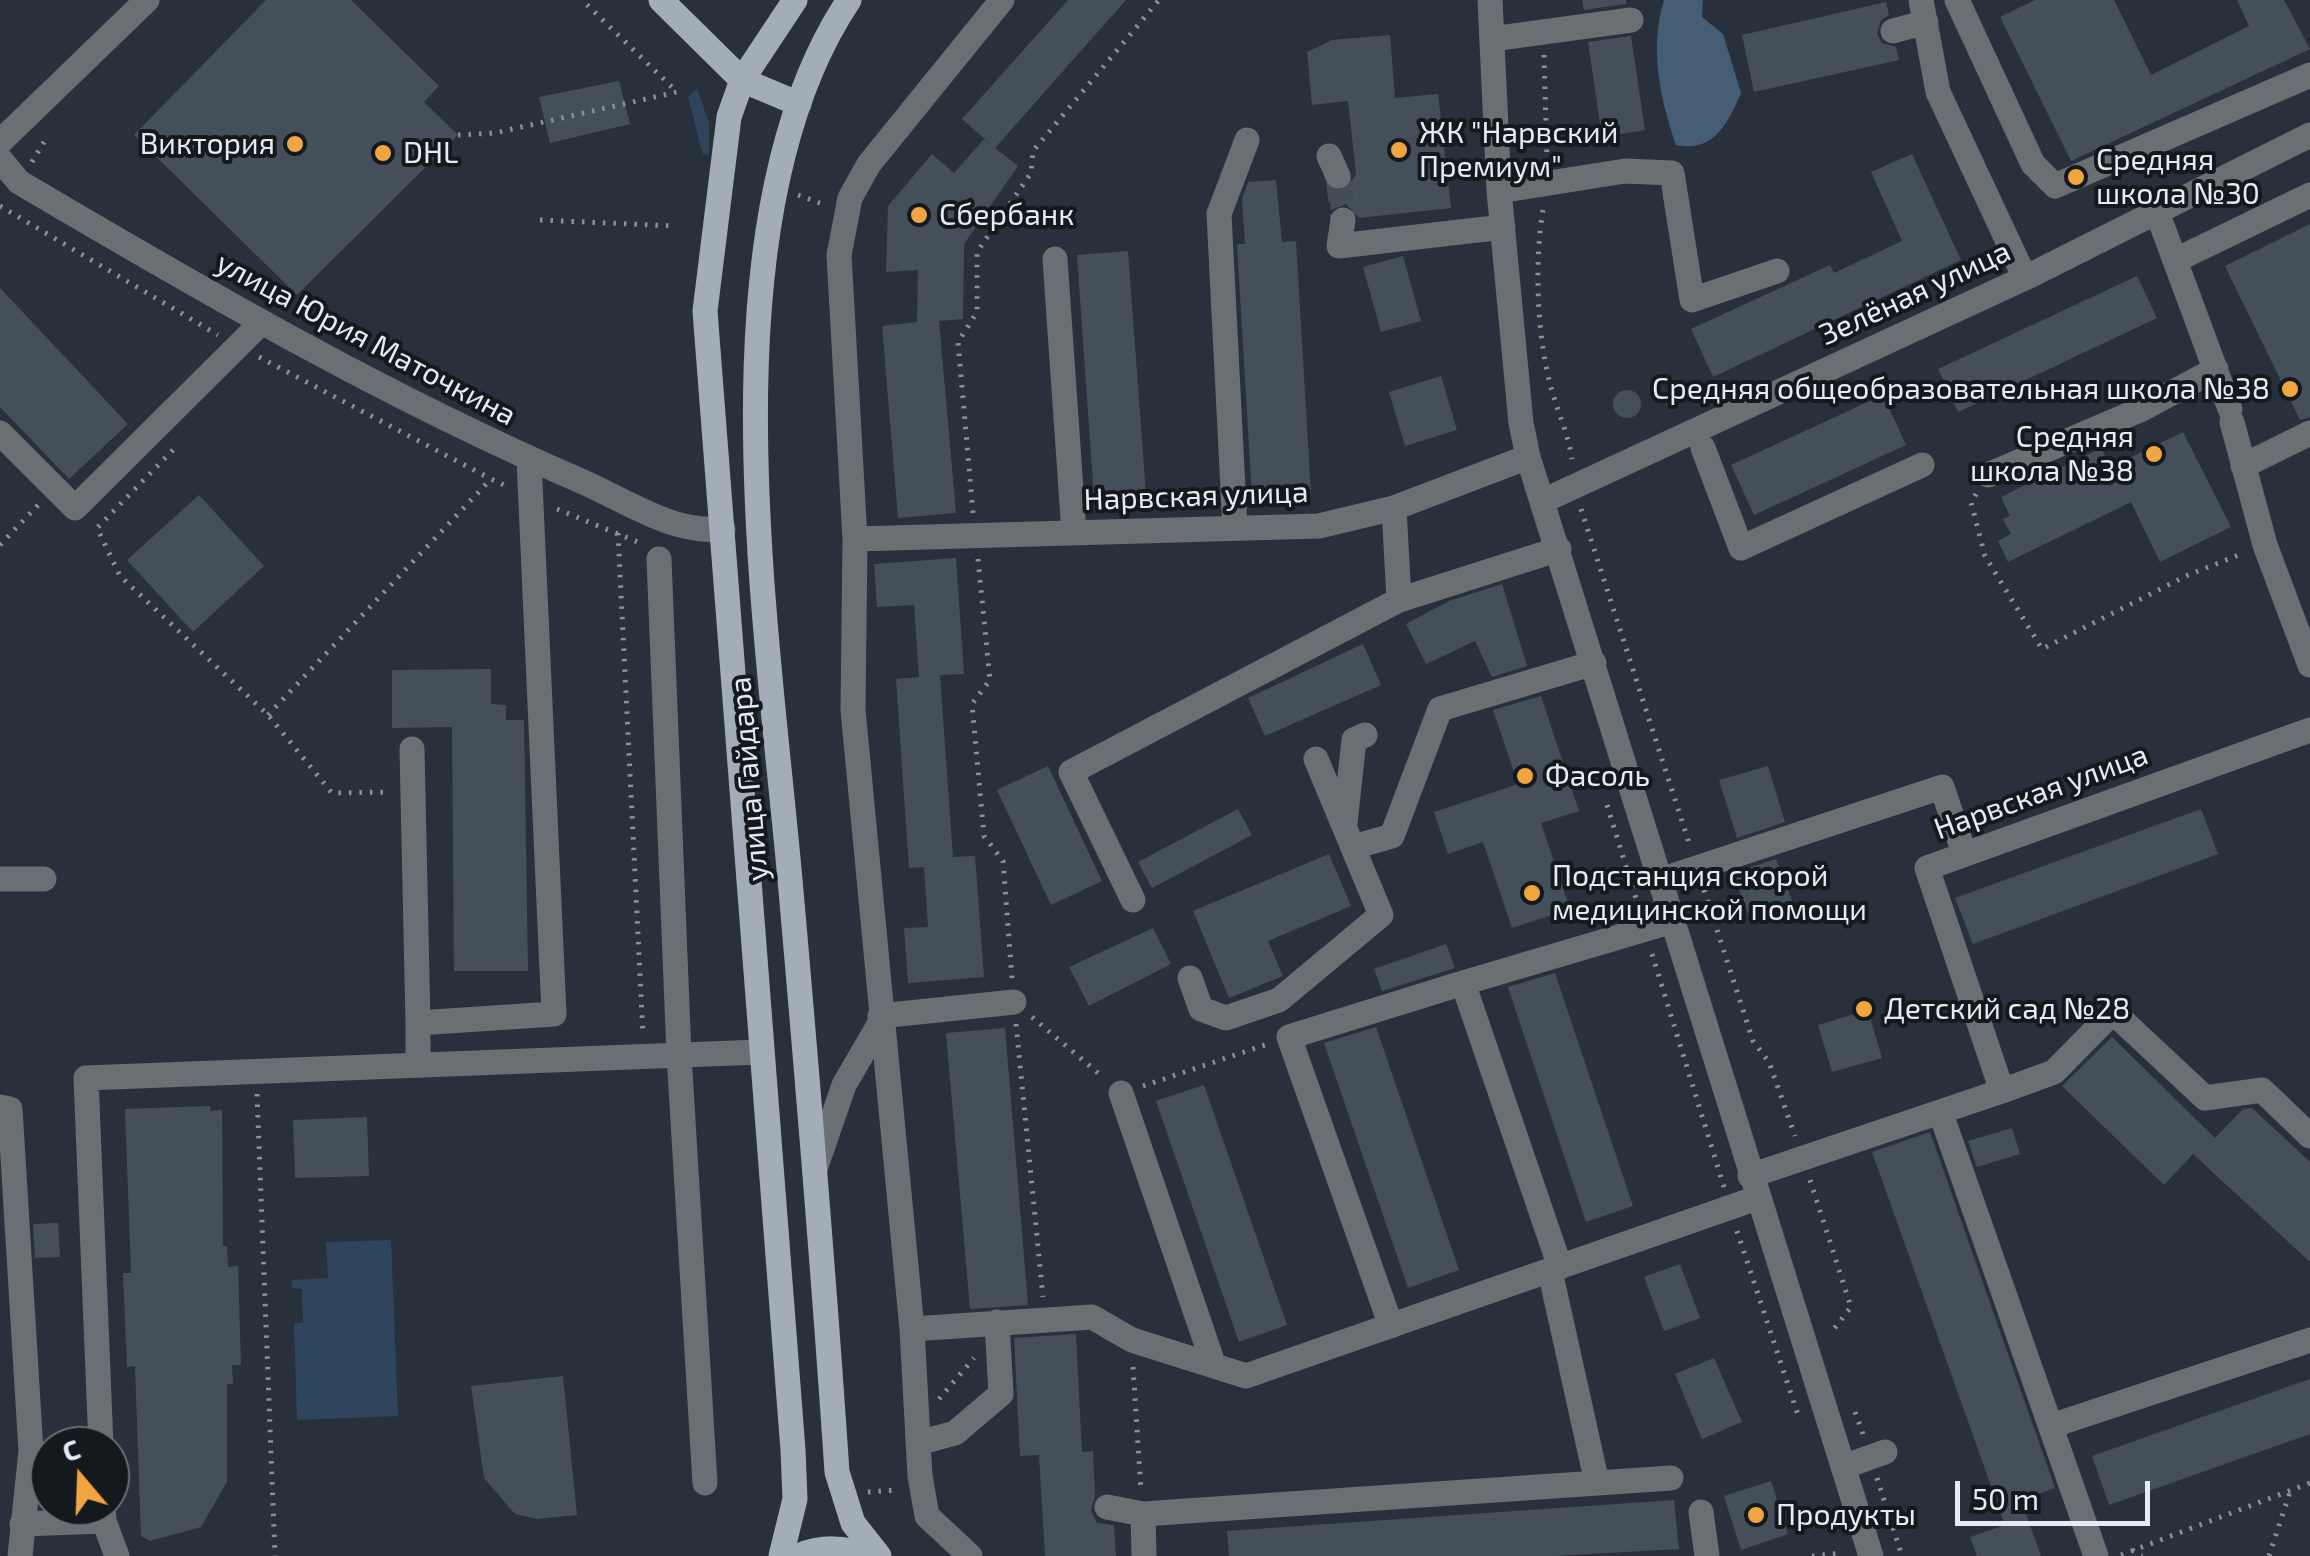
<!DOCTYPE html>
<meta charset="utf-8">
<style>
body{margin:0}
#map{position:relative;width:2310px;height:1556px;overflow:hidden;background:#28313b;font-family:"Exo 2",sans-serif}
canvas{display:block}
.north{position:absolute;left:30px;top:1426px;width:100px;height:100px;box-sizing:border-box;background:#14191d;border:2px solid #686d72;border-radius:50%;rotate:341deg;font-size:28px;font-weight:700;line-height:40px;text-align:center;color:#e5ebf2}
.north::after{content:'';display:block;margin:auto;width:35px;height:45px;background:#f1a540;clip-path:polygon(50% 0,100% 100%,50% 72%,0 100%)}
.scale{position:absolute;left:1955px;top:1481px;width:195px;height:45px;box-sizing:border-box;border:5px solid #e5ebf2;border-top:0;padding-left:12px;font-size:30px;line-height:35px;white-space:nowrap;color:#e5ebf2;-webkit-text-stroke:8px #14191d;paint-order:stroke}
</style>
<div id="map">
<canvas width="2310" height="1556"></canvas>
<div class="north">С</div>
<div class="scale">50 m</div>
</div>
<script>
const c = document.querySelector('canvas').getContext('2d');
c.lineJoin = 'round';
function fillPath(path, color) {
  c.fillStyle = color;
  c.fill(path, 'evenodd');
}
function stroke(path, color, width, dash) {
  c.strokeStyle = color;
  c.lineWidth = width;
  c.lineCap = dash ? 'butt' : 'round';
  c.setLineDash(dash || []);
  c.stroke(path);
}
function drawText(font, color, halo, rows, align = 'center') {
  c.font = font + ' "Exo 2",sans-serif';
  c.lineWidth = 8;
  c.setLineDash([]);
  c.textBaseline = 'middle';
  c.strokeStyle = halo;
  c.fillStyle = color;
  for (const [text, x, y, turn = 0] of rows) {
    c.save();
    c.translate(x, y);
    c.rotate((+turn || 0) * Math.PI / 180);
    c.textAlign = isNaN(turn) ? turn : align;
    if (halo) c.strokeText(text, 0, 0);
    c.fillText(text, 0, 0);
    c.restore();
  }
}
fillPath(new Path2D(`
 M 697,89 L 709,123 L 709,154 L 703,155 L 688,97 Z
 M 391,1240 L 398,1416 L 297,1420 L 294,1324 L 303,1322 L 302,1289 L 292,1288 L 292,1280 L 328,1278 L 326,1242 Z`), '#2f455d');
fillPath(new Path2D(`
 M 1664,0 L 1703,0 L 1702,17 L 1723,34 L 1741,93 C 1728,123 1714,153 1676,145 C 1660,98 1649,49 1664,0 Z`), '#465d76');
fillPath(new Path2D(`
 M 266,0 L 351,0 L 439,86 L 424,102 L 458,135 L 297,295 L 134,135 Z
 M 1068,0 L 1126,0 L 995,148 L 1018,166 L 964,244 L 963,319 L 939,321 L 956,513 L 898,518 L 882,326 L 917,322 L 918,270 L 886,272 L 888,206 L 932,154 L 954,173 L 984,139 L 994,147 L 962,119 Z
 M 1582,0 L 1626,0 L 1626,4 L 1584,10 Z
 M 2035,0 L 2114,0 L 2151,75 L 2249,26 L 2237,0 L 2284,0 L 2310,49 L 2071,161 L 2000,17 Z
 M 1886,2 L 1889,15 L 1881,20 L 1877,34 L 1882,43 L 1896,47 L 1899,60 L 1754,92 L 1742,35 Z
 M 1390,35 L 1395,98 L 1438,94 L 1451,208 L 1359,218 L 1346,204 L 1331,210 L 1329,189 L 1346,190 L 1356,174 L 1348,101 L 1312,105 L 1307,52 L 1332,40 Z
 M 1631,36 L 1645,130 L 1602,137 L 1588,42 Z
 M 619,81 L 630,124 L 550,143 L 539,97 Z
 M 1912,154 L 1961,260 L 1713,377 L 1691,329 L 1830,265 L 1834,273 L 1902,241 L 1871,172 Z
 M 1276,180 L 1282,242 L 1296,241 L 1311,494 L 1252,497 L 1237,244 L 1245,244 L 1242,199 L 1248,182 Z
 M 2310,224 L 2310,417 L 2300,420 L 2225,266 Z
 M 1128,251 L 1147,508 L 1095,512 L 1077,255 Z
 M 1403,256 L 1421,321 L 1381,332 L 1363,267 Z
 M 2137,276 L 2157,318 L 1958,412 L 1938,369 Z
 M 0,288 L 128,424 L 69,479 L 0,407 Z
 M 1441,376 L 1457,430 L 1405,446 L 1389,392 Z
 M1613 404a14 14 0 1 1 28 0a14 14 0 1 1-28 0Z
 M 1883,395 L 1906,445 L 1754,515 L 1731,465 Z
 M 2183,432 L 2231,527 L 2160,562 L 2131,502 L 2008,562 L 1998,541 L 2011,534 L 2003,519 L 2010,516 L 2001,497 L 2101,448 L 2111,467 Z
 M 199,495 L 264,566 L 193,632 L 127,560 Z
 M 956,558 L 964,674 L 940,675 L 953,857 L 975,856 L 984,977 L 908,983 L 904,928 L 928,927 L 924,867 L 909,868 L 896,679 L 919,677 L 914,605 L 877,607 L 874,564 Z
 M 1502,584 L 1527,666 L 1492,677 L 1475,641 L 1426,664 L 1406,624 L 1449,601 Z
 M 1363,644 L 1381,685 L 1265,736 L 1248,698 Z
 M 491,669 L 491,704 L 506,705 L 506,720 L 524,720 L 528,971 L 454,971 L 452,727 L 392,728 L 392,670 Z
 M 1541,696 L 1579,811 L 1541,823 L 1570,909 L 1512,928 L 1483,842 L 1448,854 L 1434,812 L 1518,784 L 1493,710 Z
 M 1048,766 L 1102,881 L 1051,905 L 997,790 Z
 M 1768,766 L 1785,822 L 1737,838 L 1719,780 Z
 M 1238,809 L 1252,835 L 1152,888 L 1138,862 Z
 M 2201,809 L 2218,854 L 1973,944 L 1955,898 Z
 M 1329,854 L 1351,906 L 1268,941 L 1283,976 L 1229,998 L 1193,911 Z
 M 1776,859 L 1794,906 L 1752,923 L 1732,873 Z
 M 1153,928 L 1171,964 L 1089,1006 L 1069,967 Z
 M 1446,944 L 1455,968 L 1382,991 L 1374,969 Z
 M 1555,973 L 1633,1206 L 1586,1222 L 1508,987 Z
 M 1868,1010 L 1882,1058 L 1832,1072 L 1818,1025 Z
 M 1376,1027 L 1459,1270 L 1408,1288 L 1324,1043 Z
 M 1005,1028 L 1028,1305 L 970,1309 L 946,1033 Z
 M 2112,1037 L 2215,1138 L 2243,1109 L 2252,1108 L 2310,1162 L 2310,1262 L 2193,1154 L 2164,1185 L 2062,1086 Z
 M 1204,1085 L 1287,1325 L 1239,1342 L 1156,1101 Z
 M 210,1106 L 210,1111 L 222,1110 L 223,1246 L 227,1246 L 228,1267 L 238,1266 L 241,1365 L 232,1365 L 233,1384 L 227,1384 L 227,1482 L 201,1527 L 150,1541 L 141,1536 L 135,1366 L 127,1367 L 123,1273 L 131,1273 L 125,1109 Z
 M 367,1117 L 369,1176 L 295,1178 L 293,1120 Z
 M 2012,1128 L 2020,1154 L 1977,1167 L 1968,1141 Z
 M 1930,1132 L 2055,1488 L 2021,1500 L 2041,1556 L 1977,1556 L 1970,1537 L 2005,1525 L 1872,1152 Z
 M 58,1223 L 60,1257 L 35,1258 L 33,1224 Z
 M 1680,1264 L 1700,1318 L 1664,1331 L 1644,1277 Z
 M 1076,1334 L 1082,1452 L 1093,1451 L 1095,1496 L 1091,1511 L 1097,1523 L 1114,1525 L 1116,1556 L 1045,1556 L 1039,1455 L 1020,1456 L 1014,1338 Z
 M 1714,1358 L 1742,1422 L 1702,1439 L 1675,1374 Z
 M 563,1376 L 577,1515 L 537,1519 L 515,1514 L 484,1478 L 471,1386 Z
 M 2310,1379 L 2310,1434 L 2109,1505 L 2092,1456 Z
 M 1771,1481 L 1788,1534 L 1741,1550 L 1724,1496 Z
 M 1674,1500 L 1679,1549 L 1553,1556 L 1229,1556 L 1227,1531 Z`), '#454f5a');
stroke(new Path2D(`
 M 1338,176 L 1343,220`), '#444d56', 25, [25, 12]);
stroke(new Path2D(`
 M 1544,55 L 1547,159
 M 458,135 L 495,133 L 677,92 L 582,0
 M 32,162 L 44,142
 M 798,195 L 825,205
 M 0,206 L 218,335
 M 1543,210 C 1534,261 1537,341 1552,391 C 1559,415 1568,434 1572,459
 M 540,220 L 675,226
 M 259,357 L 491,479
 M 173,450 L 97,528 L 120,576 L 268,715 L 332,793 L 391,792
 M 1976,494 L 1971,502 L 1985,556 L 2042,649 L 2188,575 L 2244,553
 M 557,509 L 640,543
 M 1581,509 L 1690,846
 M 973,513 L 958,342 L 977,312 L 977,252 L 1031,173 L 1033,151 L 1159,0
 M 618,533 L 643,1035
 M 0,545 L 39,504
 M 978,559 L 990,680 L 972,704 L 984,836 L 1003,861 L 1012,979
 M 268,715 L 491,479 L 506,486
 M 1607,805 L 1638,905
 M 1704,890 L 1753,1041 L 1769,1062 L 1795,1136
 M 1652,954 L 1724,1187
 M 1032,1017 L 1104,1078
 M 1016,1024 L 1043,1297
 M 1143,1086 L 1265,1045
 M 257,1094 L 275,1556
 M 1810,1180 L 1851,1307 L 1830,1334
 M 1737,1231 L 1798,1415
 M 1133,1367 L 1141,1491
 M 939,1399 L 974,1358
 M 1855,1412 L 1863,1434
 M 1877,1478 L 1902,1556
 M 868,1492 L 897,1490
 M 2132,1550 L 2142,1556
 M 2121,1555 L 2310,1483
 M 1812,1556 L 1843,1553
 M 2269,1556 L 2290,1492`), '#889098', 5, [2.5, 8]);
stroke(new Path2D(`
 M 1490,0 L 1499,191 L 1521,423 L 1528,457 L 1871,1556
 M 1921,0 L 1938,92 L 2025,278
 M 1957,0 L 2033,164 L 2055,186 L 2310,75
 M 1893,31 L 1926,22
 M 1492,39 L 1631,20
 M 0,142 L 147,0
 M 1329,156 L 1338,176
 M 0,159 L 19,182 C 202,290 386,397 581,481 C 627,501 672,534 723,529
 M 1499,191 L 1625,171 L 1672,173 L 1692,300 L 1777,271
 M 2157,212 L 2230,409
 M 1343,220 L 1339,246 L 1503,227
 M 1055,259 L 1074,533
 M 2176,260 L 2310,195
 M 2232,422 L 2265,545 L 2310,665
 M 0,433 L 75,508 L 260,324
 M 1703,448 L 1741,548 L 1922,465
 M 2243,466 L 2310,433
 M 1988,475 L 2142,409 L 2216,369
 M 1543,501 L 2025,278 L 2310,135
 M 1235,528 L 1219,214 L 1247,140
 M 855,539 L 1319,526 L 1394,508 L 1528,457
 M 659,559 L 679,1055 L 705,1483
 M 1399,600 L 1559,549
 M 412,749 L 418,1023
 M 1345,823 L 1354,740 L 1365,735
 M 1353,847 L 1392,836 L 1440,709 L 1594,663
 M 0,879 L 44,879
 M 1660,880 L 1942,787 L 1964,853
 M 1133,900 L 1071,772 L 1399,600 L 1394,508
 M 1190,978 L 1201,1009 L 1226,1018 L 1279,1000 L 1381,915 L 1316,759
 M 880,1016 L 1014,1002
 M 418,1065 L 418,1023 L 554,1014 L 529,460
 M 2002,1091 L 2054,1072 L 2113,1012 L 2205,1098 L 2262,1090 L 2310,1136
 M 1121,1093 L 1214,1366
 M 0,1107 L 10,1109 L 31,1451 L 20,1556
 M 1941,1114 L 2096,1556
 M 815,1169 L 844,1085 L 880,1023
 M 1750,1176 L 2002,1091 L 1927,868 L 2310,730
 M 1560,1267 L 1463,983 L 1673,921
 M 1550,1271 L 1597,1483
 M 1391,1326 L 1289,1037 L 1463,983
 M 912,1329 L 1092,1317 L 1132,1340 L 1246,1376 L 1757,1198
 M 2051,1426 L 2310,1340
 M 918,1443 L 955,1433 L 1001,1394 L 997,1322
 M 101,1446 L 86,1078 L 760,1052
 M 1843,1467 L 1885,1452
 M 1107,1507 L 1143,1514
 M 1701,1512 L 1707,1556
 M 104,1521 L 117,1556
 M 22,1524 L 104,1521 L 103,1506
 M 970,1556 L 927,1516 L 920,1476 L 912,1329 L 853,710 L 855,539 L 839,255 L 850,198 L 869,164 L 1002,0
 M 1144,1556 L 1143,1514 L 1671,1478`), '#6a6f74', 25);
stroke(new Path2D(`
 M 661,0 L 742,80 L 799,104
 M 849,0 C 699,224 769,634 791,891 C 808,1084 824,1278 837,1472 L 853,1523 L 879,1556
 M 781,1556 L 795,1499 L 793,1450 L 705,311 L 729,117 L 742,80 L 795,0
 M 798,1556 C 822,1546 844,1547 869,1556`), '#a3adb7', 25);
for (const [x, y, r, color] of [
 [295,144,10,"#f1a540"],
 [1399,150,10,"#f1a540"],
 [383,153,10,"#f1a540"],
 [2076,177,10,"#f1a540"],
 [919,215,10,"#f1a540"],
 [2290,389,10,"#f1a540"],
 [2154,454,10,"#f1a540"],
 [1525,776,10,"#f1a540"],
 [1532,893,10,"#f1a540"],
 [1864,1009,10,"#f1a540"],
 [1756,1515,10,"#f1a540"]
]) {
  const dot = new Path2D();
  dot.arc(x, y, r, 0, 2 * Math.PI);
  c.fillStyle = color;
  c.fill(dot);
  stroke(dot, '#14191d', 4);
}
drawText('30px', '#e5ebf2', '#14191d', [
 ["ЖК \"Нарвский",1419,133],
 ["Премиум\"",1419,167],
 ["Виктория",275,144,"right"],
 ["DHL",403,153],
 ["Средняя",2096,160],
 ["школа №30",2096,194],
 ["Сбербанк",939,215],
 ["Средняя общеобразовательная школа №38",2270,389,"right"],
 ["Средняя",2134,437,"right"],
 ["школа №38",2134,471,"right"],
 ["Фасоль",1545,776],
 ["Подстанция скорой",1552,876],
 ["медицинской помощи",1552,910],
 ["Детский сад №28",1884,1009],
 ["Продукты",1776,1515]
], 'left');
drawText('30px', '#e5ebf2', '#14191d', [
 ["Зелёная улица",1915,293,-25],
 ["улица Юрия Маточкина",366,339,28],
 ["Нарвская улица",1196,496,-2],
 ["улица Гайдара",749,779,-95],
 ["Нарвская улица",2041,792,-20]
]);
</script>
